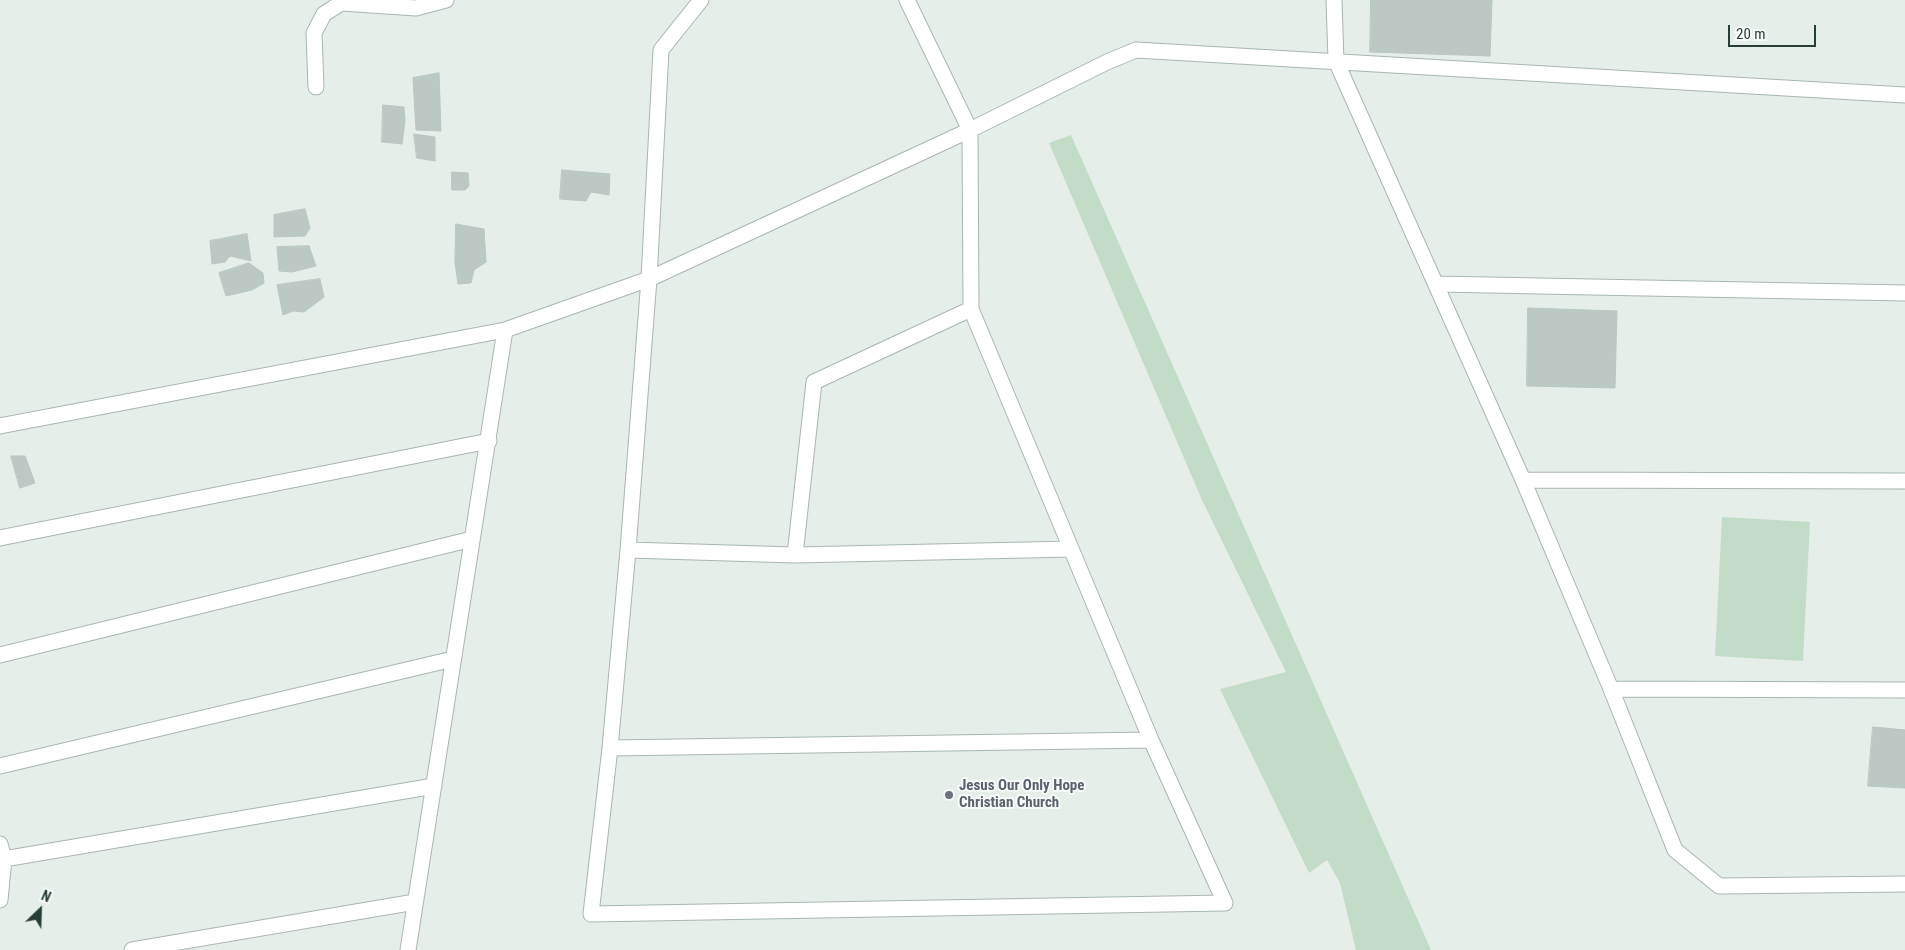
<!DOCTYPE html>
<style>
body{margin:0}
#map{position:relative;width:1905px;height:950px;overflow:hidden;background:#e6eeea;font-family:"Roboto Condensed",sans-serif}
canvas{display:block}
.north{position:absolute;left:15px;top:885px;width:50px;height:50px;-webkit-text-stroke:4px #f7faf8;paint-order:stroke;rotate:24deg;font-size:14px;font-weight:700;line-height:20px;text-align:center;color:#273e37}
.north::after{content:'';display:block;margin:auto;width:18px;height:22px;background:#273e37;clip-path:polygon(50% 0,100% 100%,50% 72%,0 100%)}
.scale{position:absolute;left:1728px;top:25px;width:88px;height:22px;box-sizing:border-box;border:2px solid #273e37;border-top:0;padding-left:6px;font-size:15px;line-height:18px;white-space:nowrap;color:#273e37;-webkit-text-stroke:4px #f7faf8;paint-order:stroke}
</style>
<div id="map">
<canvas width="1905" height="950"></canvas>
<div class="north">N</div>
<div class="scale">20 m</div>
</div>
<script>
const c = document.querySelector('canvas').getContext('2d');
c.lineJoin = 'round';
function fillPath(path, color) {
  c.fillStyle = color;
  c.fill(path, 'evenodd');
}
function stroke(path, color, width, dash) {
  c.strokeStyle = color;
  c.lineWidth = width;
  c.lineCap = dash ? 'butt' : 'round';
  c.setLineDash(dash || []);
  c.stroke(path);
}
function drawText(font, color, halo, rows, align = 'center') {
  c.font = font + ' "Roboto Condensed",sans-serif';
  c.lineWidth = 4;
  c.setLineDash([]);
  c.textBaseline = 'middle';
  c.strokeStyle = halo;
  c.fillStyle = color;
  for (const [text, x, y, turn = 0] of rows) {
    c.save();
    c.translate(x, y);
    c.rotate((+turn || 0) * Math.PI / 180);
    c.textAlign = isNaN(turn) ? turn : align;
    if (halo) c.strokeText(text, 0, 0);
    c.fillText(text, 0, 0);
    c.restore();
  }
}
fillPath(new Path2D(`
 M 1071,135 L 1431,950 L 1356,950 L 1340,883 L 1327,860 L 1309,873 L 1220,689 L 1286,672 L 1202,500 L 1049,143 Z
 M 1722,517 L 1810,522 L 1803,661 L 1715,656 Z`), '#c2dcc8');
const building = new Path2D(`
 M 1371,0 L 1492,0 L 1490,56 L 1370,52 Z
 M 439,73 L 441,131 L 416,130 L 413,78 Z
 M 383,105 L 404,107 L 405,121 L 402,144 L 382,142 Z
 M 414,134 L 435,137 L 435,161 L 417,158 Z
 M 562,170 L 610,174 L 609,195 L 591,192 L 586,201 L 560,199 Z
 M 452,172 L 468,173 L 469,186 L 465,190 L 452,190 Z
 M 305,209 L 310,228 L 305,236 L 274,237 L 274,215 Z
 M 456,224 L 484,229 L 486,262 L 474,270 L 471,283 L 458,284 L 455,263 Z
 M 247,234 L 251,261 L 230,256 L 225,262 L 212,264 L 210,241 Z
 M 309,246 L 316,266 L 292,272 L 279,271 L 277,247 Z
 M 249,263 L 263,273 L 264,283 L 252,290 L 226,296 L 219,273 Z
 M 320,279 L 324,297 L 304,312 L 293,311 L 283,315 L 277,285 Z
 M 1528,308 L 1617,311 L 1615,388 L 1527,386 Z
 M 11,456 L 25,456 L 35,483 L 20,488 Z
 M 1873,727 L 1905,730 L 1905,788 L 1868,786 Z`);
fillPath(building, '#bcc8c3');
stroke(building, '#b9c7c1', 1);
const street = new Path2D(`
 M 701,0 L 661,50 L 649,279 L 628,550 L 610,748 L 591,914 L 1225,903 L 1151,740 L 971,309 L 970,130 L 907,0
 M 1334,0 L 1336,61 L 1523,480 L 1611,689 L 1675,850 L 1719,886 L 1905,884
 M 316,87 L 314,33 L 324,14 L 341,3 L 416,8 L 446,0
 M 1436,284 L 1905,293
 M 0,426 L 505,330 L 649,279 L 970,130 L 1107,62 L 1136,50 L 1905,95
 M 1523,480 L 1905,481
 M 0,538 L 489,441
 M 628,550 L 795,555 L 1071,549
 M 795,555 L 814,382 L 971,309
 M 0,655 L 472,539
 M 1611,689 L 1905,690
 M 610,748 L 1151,740
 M 0,766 L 453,659
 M 0,844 L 4,859 L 0,900
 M 4,859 L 434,786
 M 132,950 L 415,902
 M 408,950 L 505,330`);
stroke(street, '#a9b6b1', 17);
stroke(street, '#fff', 15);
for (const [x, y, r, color] of [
 [949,795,5,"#6b7280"]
]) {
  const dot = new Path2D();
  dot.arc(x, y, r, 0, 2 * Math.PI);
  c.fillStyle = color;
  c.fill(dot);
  stroke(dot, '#f7faf8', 2);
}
drawText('bold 15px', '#5b616d', '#f7faf8', [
 ["Jesus Our Only Hope",959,786],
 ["Christian Church",959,803]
], 'left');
</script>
